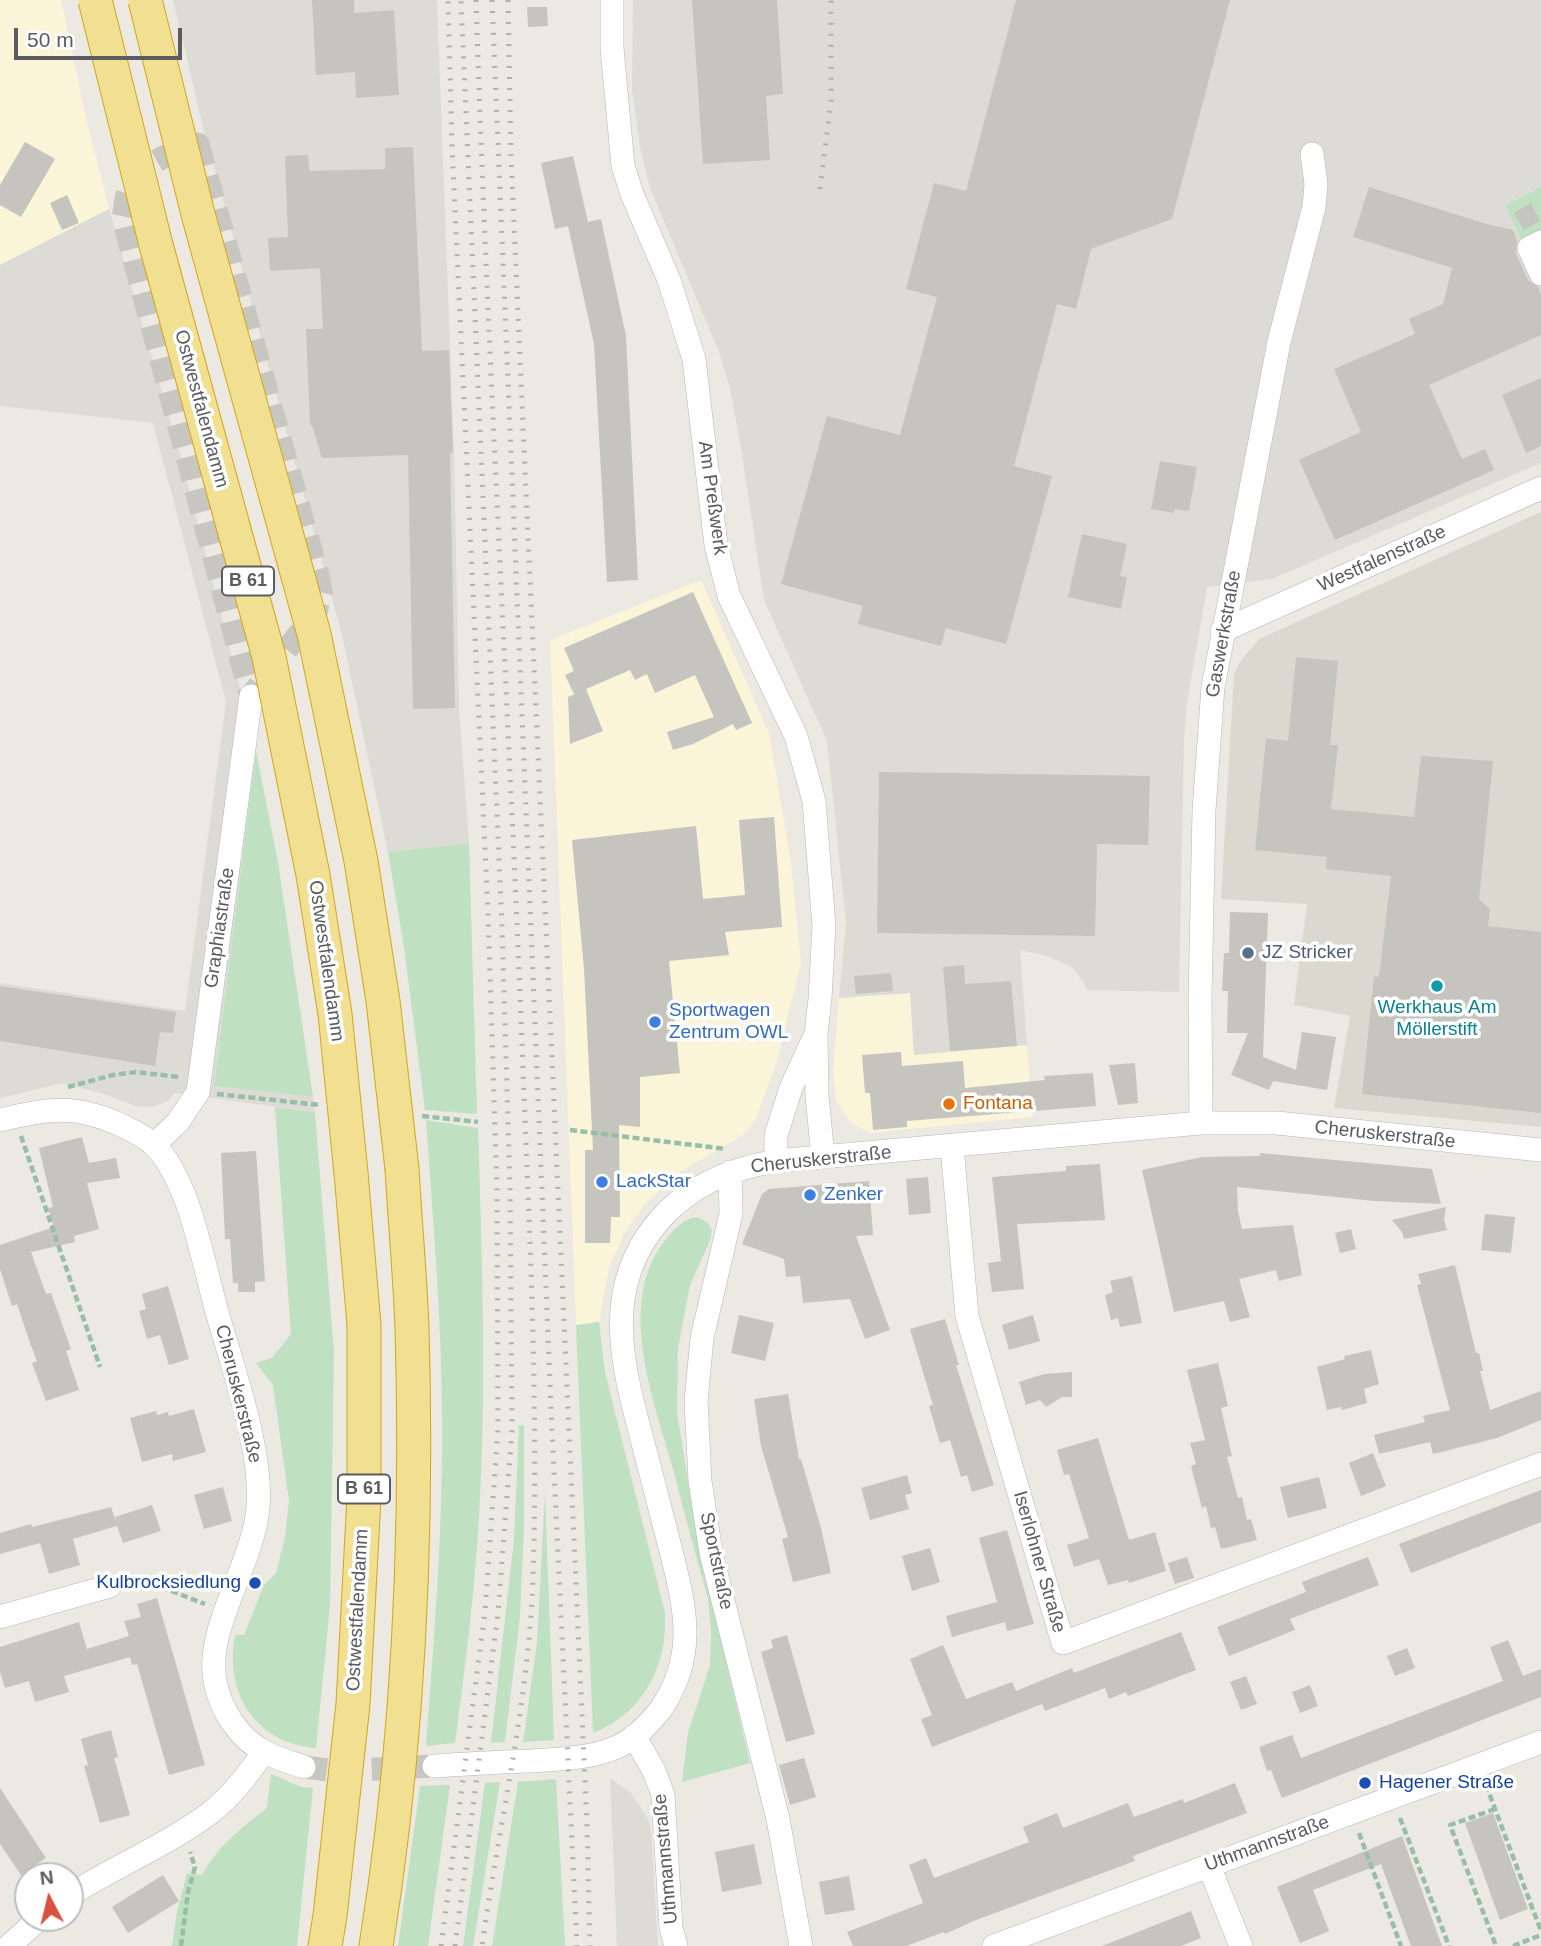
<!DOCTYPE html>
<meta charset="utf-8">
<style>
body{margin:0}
#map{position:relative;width:1541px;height:1946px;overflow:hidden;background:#ebe9e1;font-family:Arial,sans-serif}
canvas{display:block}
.north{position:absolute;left:14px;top:1862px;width:70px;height:70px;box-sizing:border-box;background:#fff;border:2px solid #bdbec0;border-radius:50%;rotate:353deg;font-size:19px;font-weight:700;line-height:28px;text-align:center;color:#5a5c61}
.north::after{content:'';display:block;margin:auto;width:24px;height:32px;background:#d6523c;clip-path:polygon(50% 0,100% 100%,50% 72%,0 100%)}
.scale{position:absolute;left:14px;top:28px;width:168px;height:32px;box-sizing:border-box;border:4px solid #5a5c61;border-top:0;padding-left:9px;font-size:21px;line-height:24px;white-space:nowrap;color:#5a5c61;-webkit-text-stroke:5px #fff;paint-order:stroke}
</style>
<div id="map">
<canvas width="1541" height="1946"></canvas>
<div class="north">N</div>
<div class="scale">50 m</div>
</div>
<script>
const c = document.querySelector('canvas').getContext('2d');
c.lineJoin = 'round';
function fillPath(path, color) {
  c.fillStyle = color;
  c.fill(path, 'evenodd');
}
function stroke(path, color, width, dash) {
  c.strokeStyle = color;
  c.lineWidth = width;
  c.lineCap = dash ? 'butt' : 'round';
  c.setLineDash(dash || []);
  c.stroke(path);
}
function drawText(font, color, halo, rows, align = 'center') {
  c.font = font + ' Arial,sans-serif';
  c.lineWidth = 7;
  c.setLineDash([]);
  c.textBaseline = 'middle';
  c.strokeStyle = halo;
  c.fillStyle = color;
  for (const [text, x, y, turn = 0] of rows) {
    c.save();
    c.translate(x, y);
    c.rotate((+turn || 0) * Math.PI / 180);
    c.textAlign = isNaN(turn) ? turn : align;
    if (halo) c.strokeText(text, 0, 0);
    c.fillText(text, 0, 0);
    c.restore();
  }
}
fillPath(new Path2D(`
 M 0,0 L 61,0 L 87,122 L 109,209 L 0,265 Z
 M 701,580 L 769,733 L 791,862 L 801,963 L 777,1061 L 756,1119 L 743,1135 L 680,1172 L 644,1205 L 624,1234 L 609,1268 L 599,1322 L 576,1325 L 550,640 Z
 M 910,993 L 914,1055 L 1027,1045 L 1033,1117 L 870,1133 L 850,1122 L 836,1101 L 833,1070 L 839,998 Z`), '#faf4d8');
fillPath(new Path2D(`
 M 173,0 L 437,0 L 454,454 L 459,706 L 469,843 L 388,852 L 342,635 L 204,131 Z
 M 633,0 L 1541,0 L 1541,187 L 1505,205 L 1541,284 L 1541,463 L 1272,579 L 1207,587 L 1187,702 L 1184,740 L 1179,992 L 1088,990 L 1073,968 L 1048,956 L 1020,950 L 1027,1045 L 914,1055 L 910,993 L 839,998 L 846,923 L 827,741 L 764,600 L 741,448 L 730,388 L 719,352 L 650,188 L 640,147 L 632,90 Z
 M 109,209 L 180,454 L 256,751 L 214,1086 L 313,1097 L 315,1112 L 175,1093 L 168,1101 L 153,1107 L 135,1106 L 104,1094 L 62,1083 L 0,1098 L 0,983 L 185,1011 L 226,702 L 153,423 L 0,406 L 0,265 Z
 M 610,1778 L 631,1793 L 648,1819 L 651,1830 L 658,1946 L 617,1946 Z`), '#dddbd6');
fillPath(new Path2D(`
 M 1541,512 L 1541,1127 L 1334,1108 L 1350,1016 L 1294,1005 L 1307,904 L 1221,899 L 1234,674 L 1239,663 L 1259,639 Z`), '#dbd8d0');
fillPath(new Path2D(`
 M 1541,187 L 1541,284 L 1505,205 Z
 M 256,751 L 278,862 L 313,1097 L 214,1086 Z
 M 469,843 L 477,1114 L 425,1110 L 404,947 L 388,852 Z
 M 275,1107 L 315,1112 L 334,1353 L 330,1605 L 316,1748 C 255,1743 224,1693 235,1635 L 244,1635 L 264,1585 L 276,1573 L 285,1537 L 289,1501 L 273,1385 L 256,1363 L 272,1358 L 291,1334 Z
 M 426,1120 L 478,1128 C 482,1257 487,1387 479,1516 C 475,1591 465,1668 455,1743 L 426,1746 C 434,1638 443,1530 442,1422 C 442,1321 433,1221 426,1120 Z
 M 697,1217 L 707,1222 L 712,1230 L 710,1241 L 690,1285 L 678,1348 L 677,1413 L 698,1542 L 750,1763 L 682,1782 L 688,1733 L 710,1665 L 711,1631 L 708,1599 C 696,1556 684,1512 673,1469 C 654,1400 614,1301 667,1238 C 676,1227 684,1219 697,1217 Z
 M 599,1322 L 605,1372 L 665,1613 C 668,1665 643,1714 593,1733 L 576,1325 Z
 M 519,1425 L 524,1426 L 524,1527 L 520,1616 L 505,1742 L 491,1743 L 514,1539 Z
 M 545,1493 L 554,1740 L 523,1742 L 537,1642 Z
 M 271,1774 L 301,1787 L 313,1788 L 297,1946 L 172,1946 L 177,1912 L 187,1873 L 202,1875 C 217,1847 242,1827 267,1808 Z
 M 556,1779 L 565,1946 L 492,1946 L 518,1782 Z
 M 500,1782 L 473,1946 L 463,1946 L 485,1783 Z
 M 450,1785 L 428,1946 L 398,1946 L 420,1786 Z`), '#c0e0c2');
fillPath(new Path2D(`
 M 312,0 L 354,0 L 354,13 L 394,10 L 399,95 L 356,98 L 355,72 L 316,75 Z
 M 692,0 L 777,0 L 783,94 L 766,96 L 770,160 L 703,164 Z
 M 1016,0 L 1230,0 L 1172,219 L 1091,249 L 1076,309 L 1057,304 L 1014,466 L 1052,476 L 1006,644 L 946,628 L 941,646 L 858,624 L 863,606 L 781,584 L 827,416 L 900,435 L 937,297 L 906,289 L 934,183 L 966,191 Z
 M 527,7 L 547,7 L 548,26 L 528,27 Z
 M 25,142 L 55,159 L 21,217 L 0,205 L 0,185 Z
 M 413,147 L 422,351 L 449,350 L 453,453 L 450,453 L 455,708 L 413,709 L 408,455 L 322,458 L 312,425 L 310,425 L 306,329 L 323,329 L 320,268 L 270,271 L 268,238 L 288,237 L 285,156 L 308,155 L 309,171 L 385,169 L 385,148 Z
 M 573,156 L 588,222 L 601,219 L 626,336 L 638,580 L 607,582 L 594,344 L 568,226 L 555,229 L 541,163 Z
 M 1369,187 L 1483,223 L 1513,230 L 1517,241 L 1516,254 L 1528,280 L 1538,287 L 1541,295 L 1541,335 L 1429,385 L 1462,459 L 1485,449 L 1494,470 L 1335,540 L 1299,460 L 1361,432 L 1334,369 L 1415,334 L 1409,319 L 1443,304 L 1452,268 L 1353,237 Z
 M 67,195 L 79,223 L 62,230 L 50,203 Z
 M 1531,203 L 1540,221 L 1524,230 L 1514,213 Z
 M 1541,378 L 1541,446 L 1526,453 L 1502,395 Z
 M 1160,461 L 1197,467 L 1189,511 L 1175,509 L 1174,513 L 1151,509 Z
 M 1082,534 L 1127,544 L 1120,576 L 1127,577 L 1121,609 L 1068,597 Z
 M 693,592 L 752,723 L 736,730 L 733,724 L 693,744 L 673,750 L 667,732 L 714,717 L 695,675 L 655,693 L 647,674 L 635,680 L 630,670 L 586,689 L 603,731 L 570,744 L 568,697 L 577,693 L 574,694 L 565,675 L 574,671 L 564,648 Z
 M 1296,657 L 1338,661 L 1330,745 L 1338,745 L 1331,809 L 1414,817 L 1421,756 L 1493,761 L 1479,899 L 1490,909 L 1488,926 L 1541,932 L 1541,1113 L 1362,1094 L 1374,976 L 1379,977 L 1391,876 L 1326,869 L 1327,857 L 1255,850 L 1266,738 L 1288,741 Z
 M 879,772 L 1150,776 L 1148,845 L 1097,844 L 1095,936 L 877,933 Z
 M 774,817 L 782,927 L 725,932 L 729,955 L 669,961 L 680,1073 L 640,1077 L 640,1127 L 619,1125 L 620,1217 L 611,1217 L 610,1243 L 585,1243 L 585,1150 L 593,1150 L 584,969 L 572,840 L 696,826 L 703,899 L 745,895 L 739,820 Z
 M 1230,912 L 1268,913 L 1263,1057 L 1296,1070 L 1302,1032 L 1336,1037 L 1327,1090 L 1273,1081 L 1269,1090 L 1231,1075 L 1248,1033 L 1227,1033 L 1228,991 L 1222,991 L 1224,953 L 1229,953 Z
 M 964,965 L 965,984 L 1011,981 L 1017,1046 L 950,1051 L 943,967 Z
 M 891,973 L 893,991 L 856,994 L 854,976 Z
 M 0,986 L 176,1012 L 173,1033 L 160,1032 L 155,1066 L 0,1041 Z
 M 901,1052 L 902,1066 L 963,1061 L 965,1088 L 1045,1080 L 1044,1076 L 1093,1073 L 1096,1106 L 907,1121 L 907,1127 L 873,1130 L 870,1093 L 865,1093 L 862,1055 Z
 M 1135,1063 L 1138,1103 L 1118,1105 L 1109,1065 Z
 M 82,1137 L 89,1163 L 116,1158 L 120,1178 L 87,1183 L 99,1229 L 74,1236 L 75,1242 L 31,1252 L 46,1294 L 51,1293 L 71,1349 L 66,1351 L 79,1390 L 46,1401 L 32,1363 L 37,1361 L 30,1343 L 17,1304 L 12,1306 L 0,1269 L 0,1245 L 54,1227 L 48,1208 L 53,1207 L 39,1148 Z
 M 256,1151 L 265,1281 L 255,1282 L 255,1292 L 238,1292 L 238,1283 L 233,1283 L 230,1239 L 225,1239 L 221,1153 Z
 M 1260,1153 L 1432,1169 L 1441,1204 L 1375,1201 L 1237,1187 L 1238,1211 L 1242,1229 L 1293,1225 L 1302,1275 L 1279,1281 L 1276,1270 L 1239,1279 L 1250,1317 L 1230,1322 L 1224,1301 L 1174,1312 L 1142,1170 L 1202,1157 L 1260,1156 Z
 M 1100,1164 L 1105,1220 L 1017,1224 L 1024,1289 L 992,1292 L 988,1263 L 1001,1261 L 992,1177 L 1066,1171 L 1066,1166 Z
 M 928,1177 L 931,1213 L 909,1215 L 906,1179 Z
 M 869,1181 L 873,1235 L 856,1236 L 890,1330 L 865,1339 L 850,1299 L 803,1303 L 800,1276 L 786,1277 L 784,1259 L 742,1244 L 762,1194 L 769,1189 Z
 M 1446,1207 L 1444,1220 L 1447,1230 L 1404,1239 L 1402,1232 L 1392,1220 Z
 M 1485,1214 L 1515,1217 L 1511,1253 L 1481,1250 Z
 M 1351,1229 L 1356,1249 L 1340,1253 L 1335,1233 Z
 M 1455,1265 L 1476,1353 L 1479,1353 L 1483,1371 L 1480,1371 L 1490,1410 L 1541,1391 L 1541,1420 L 1497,1438 L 1433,1454 L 1430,1442 L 1379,1454 L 1374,1435 L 1425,1422 L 1423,1416 L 1450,1410 L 1417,1285 L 1421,1284 L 1418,1274 Z
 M 1132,1276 L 1142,1323 L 1120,1327 L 1118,1318 L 1111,1320 L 1105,1295 L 1113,1292 L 1110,1281 Z
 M 168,1286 L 189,1359 L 169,1365 L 160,1335 L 147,1339 L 139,1311 L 146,1309 L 142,1294 Z
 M 739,1315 L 774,1323 L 765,1361 L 731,1353 Z
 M 1033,1315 L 1040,1341 L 1009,1350 L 1002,1325 Z
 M 945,1319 L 959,1365 L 956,1365 L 994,1485 L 972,1492 L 967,1475 L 961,1477 L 950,1440 L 940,1443 L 929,1406 L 933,1405 L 910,1329 Z
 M 1371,1350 L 1379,1384 L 1364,1389 L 1367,1403 L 1342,1410 L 1341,1407 L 1327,1410 L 1317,1367 L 1345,1359 L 1344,1356 Z
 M 1218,1363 L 1228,1406 L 1221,1408 L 1232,1456 L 1227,1457 L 1238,1498 L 1242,1497 L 1247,1520 L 1251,1519 L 1257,1540 L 1221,1549 L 1215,1527 L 1211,1528 L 1206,1506 L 1202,1508 L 1191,1466 L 1196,1464 L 1190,1443 L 1205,1440 L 1187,1370 Z
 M 1072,1372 L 1072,1397 L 1062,1397 L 1046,1407 L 1040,1400 L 1026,1405 L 1019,1382 L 1044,1374 Z
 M 788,1394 L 799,1459 L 801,1459 L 821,1528 L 831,1573 L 793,1582 L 782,1539 L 788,1537 L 761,1446 L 754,1399 Z
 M 194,1409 L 206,1452 L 173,1461 L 172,1454 L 142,1462 L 130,1418 L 156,1411 L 157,1415 L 168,1412 L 169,1416 Z
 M 1098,1438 L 1129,1540 L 1155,1532 L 1166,1571 L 1129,1583 L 1128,1580 L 1108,1585 L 1099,1559 L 1074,1567 L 1067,1545 L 1089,1538 L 1069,1474 L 1064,1475 L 1057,1450 Z
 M 1373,1453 L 1386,1486 L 1361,1496 L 1349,1463 Z
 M 907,1475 L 912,1493 L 905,1495 L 909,1509 L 870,1520 L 861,1488 Z
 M 1319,1477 L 1327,1508 L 1288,1518 L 1280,1487 Z
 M 223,1487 L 232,1521 L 204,1529 L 194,1495 Z
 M 1541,1490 L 1541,1522 L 1411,1573 L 1399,1544 Z
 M 152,1505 L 161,1531 L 123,1543 L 117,1526 L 73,1539 L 80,1565 L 49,1574 L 40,1543 L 0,1554 L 0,1533 L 31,1524 L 32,1527 L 111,1507 L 116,1522 L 115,1517 Z
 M 1007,1530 L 1034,1624 L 1007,1631 L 1005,1622 L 952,1637 L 946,1616 L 997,1602 L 979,1538 Z
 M 930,1548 L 940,1582 L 912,1591 L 902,1556 Z
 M 1187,1557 L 1194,1578 L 1175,1584 L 1168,1563 Z
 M 1368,1557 L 1379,1585 L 1290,1619 L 1295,1630 L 1229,1656 L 1217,1627 L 1306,1592 L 1302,1582 Z
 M 157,1598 L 205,1765 L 169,1775 L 137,1664 L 132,1665 L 130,1657 L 64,1676 L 69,1692 L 35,1702 L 29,1681 L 5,1688 L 0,1672 L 0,1647 L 79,1622 L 87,1649 L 129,1636 L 124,1621 L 141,1617 L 137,1604 Z
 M 1181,1632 L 1196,1670 L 1128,1696 L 1126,1692 L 1109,1699 L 1105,1688 L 1045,1711 L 1042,1704 L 932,1747 L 921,1719 L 932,1715 L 910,1659 L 943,1645 L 966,1699 L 1012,1682 L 1016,1691 L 1072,1668 L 1074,1673 Z
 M 787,1635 L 815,1734 L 786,1742 L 761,1652 L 773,1648 L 771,1640 Z
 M 1508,1640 L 1523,1676 L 1541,1669 L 1541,1697 L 1282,1798 L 1271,1770 L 1267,1771 L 1259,1747 L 1292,1735 L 1301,1758 L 1503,1681 L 1490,1647 Z
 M 1407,1648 L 1415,1668 L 1395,1676 L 1387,1656 Z
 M 1246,1676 L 1257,1704 L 1241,1710 L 1230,1682 Z
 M 1310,1685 L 1318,1706 L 1300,1713 L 1292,1692 Z
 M 111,1730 L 118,1757 L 114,1758 L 130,1815 L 100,1823 L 84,1766 L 88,1765 L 81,1739 Z
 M 804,1758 L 816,1797 L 790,1805 L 779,1765 Z
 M 1235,1783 L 1247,1813 L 1133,1856 L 1135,1861 L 976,1920 L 945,1934 L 944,1932 L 906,1946 L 853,1946 L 847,1932 L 923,1903 L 909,1865 L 926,1858 L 934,1878 L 1029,1842 L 1023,1827 L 1057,1813 L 1063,1828 L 1128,1803 L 1134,1817 L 1183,1799 L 1184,1803 Z
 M 0,1788 L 46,1858 L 21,1875 L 0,1844 Z
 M 1493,1813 L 1528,1909 L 1500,1920 L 1465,1823 Z
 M 1402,1836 L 1442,1946 L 1411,1946 L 1381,1864 L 1313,1890 L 1329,1931 L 1300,1943 L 1277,1887 Z
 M 754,1844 L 762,1884 L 722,1892 L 715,1852 Z
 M 163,1875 L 179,1901 L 128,1933 L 112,1907 Z
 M 849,1876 L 855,1910 L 825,1915 L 819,1882 Z
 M 1191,1911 L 1201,1938 L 1181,1946 L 1102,1946 Z`), '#c6c4be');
stroke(new Path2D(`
 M 198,144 L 319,579 L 321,592 L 316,612 L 251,696 L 123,218 C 125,209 125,197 129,190 C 142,162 171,153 198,144 Z
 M 304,1767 L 337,1771 L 434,1766`), '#c7c6c1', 23, [23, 11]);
const minor = new Path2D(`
 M 612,0 L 612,48 L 623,166 L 632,194 L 669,280 L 694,359 L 716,545 L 729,596 L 796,736 L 814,801 L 824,926 L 820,999 L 816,1034 L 817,1096 L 823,1157
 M 1541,242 L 1529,248 L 1541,274
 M 1222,631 L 1541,488
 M 0,1120 C 49,1108 76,1104 123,1126 C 133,1131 146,1137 154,1145 C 169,1159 179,1182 186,1200 C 199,1236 207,1275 217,1312 C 233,1369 263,1451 258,1508 C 253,1564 205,1628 215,1681 C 220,1709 239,1739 265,1752 C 277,1759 291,1762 304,1767
 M 1201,1123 L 1200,998 L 1204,810 L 1213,687 L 1279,342 L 1314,207 L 1316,184 L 1312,154
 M 154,1145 L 178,1122 L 198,1092 L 251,696
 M 952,1147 L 967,1316 L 1063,1643 L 1541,1464
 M 776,1161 L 776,1135 L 791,1088 L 813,1040
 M 730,1172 L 731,1214 L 702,1338 L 696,1401 L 700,1481 L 711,1553 L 778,1819 L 801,1946
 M 0,1617 L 110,1586
 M 634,1736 L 654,1771 L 663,1795 L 671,1928 L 676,1946
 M 434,1766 C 466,1764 497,1762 529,1761 C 559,1759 590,1759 617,1747 C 634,1739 650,1723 661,1709 C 698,1654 685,1607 670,1547 C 661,1511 651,1475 642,1439 C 622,1364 602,1289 657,1223 C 687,1186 729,1169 776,1161 L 1201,1123 L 1277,1123 L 1541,1150
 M 1209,1866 L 1241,1946
 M 70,1895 C 116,1866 167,1845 210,1813 C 232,1796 248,1774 264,1752
 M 9,1946 L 40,1918
 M 994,1946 L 1541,1742`);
const highway = new Path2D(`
 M 325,1946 L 330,1916 L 353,1704 L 364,1497 L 364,1325 L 351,1173
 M 376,1946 C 409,1743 418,1534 412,1328 C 410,1275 405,1222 402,1169`);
stroke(minor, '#b4b6ba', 24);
stroke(highway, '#d5a617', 35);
stroke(new Path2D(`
 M 68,1087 L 113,1075 L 136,1072 L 179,1077
 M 217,1094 L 320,1105
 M 422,1116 L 478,1122
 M 570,1130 L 726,1149
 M 21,1136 L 100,1367
 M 130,1586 L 161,1587 L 205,1604
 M 1486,1785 L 1541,1931
 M 1495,1809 L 1450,1825 L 1496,1946
 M 1400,1818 L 1449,1946
 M 1359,1833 L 1401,1946
 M 181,1946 L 188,1892 L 195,1867 L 190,1852
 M 1513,1946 L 1541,1935`), '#98bea6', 4.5, [7, 3.5]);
stroke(minor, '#fff', 23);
stroke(highway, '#f1df92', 33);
stroke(new Path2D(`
 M 476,0 C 487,340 507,679 521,1019 C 528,1204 539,1391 533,1577 C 529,1702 499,1823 482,1946
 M 492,0 L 552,1430 L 577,1946
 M 508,0 L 511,155 L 523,426 L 587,1824 L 590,1946
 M 820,189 L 831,101 L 831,0
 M 441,1946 L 485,1612 L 498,1429 L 497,1190 L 488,912 L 452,146 L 448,0
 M 455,1946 L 498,1613 L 512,1430 L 510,1187 L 502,926 L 461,0`), '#b0b0b1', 5, [2, 9]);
const highwayBridge = new Path2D(`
 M 95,0 L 156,245 L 269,657 L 313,875 L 335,1014 L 351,1173
 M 145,0 L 198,214 L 314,634 L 361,861 L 383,1001 L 402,1169`);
stroke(highwayBridge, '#d5a617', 35, []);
stroke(highwayBridge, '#f1df92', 33);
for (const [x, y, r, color] of [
 [1248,953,7,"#5c6f8a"],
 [1437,986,7,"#0f9aa8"],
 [655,1022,7,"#3f7fe0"],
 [949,1104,7,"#e8710a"],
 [602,1182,7,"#3f7fe0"],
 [810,1195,7,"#3f7fe0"],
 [255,1583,7,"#1a4fb4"],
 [1365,1783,7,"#1a4fb4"]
]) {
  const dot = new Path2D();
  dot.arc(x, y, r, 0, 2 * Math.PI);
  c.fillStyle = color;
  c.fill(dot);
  stroke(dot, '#fff', 2.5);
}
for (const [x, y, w] of [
 [248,581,52],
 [364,1489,52]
]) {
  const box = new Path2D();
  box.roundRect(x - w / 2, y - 14.5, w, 29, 5);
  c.fillStyle = '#fff';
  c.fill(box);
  stroke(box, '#5a5c61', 2);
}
drawText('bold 18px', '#5a5c61', null, [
 ["B 61",248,581],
 ["B 61",364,1489]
]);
drawText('19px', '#5a5c61', '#fff', [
 ["Ostwestfalendamm",201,409,75],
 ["Am Preßwerk",712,498,82],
 ["Westfalenstraße",1382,559,-24],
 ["Gaswerkstraße",1224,634,-80],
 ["Graphiastraße",220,928,-82],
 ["Ostwestfalendamm",326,961,82],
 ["Cheruskerstraße",1385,1135,6],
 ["Cheruskerstraße",821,1160,-6],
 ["Cheruskerstraße",238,1394,76],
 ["Sportstraße",716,1561,78],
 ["Iserlohner Straße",1039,1562,74],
 ["Ostwestfalendamm",358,1610,-87],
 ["Uthmannstraße",1267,1844,-20],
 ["Uthmannstraße",666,1859,-95]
]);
drawText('19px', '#4e5e75', '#fff', [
 ["JZ Stricker",1262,953]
], 'left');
drawText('19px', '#0d838f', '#fff', [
 ["Werkhaus Am",1437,1008],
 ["Möllerstift",1437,1030]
]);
drawText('19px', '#366cbe', '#fff', [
 ["Sportwagen",669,1011],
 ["Zentrum OWL",669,1033],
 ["LackStar",616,1182],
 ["Zenker",824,1195]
], 'left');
drawText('19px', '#c56008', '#fff', [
 ["Fontana",963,1104]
], 'left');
drawText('19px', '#164399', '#fff', [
 ["Kulbrocksiedlung",241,1583],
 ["Hagener Straße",1379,1783,"left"]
], 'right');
</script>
